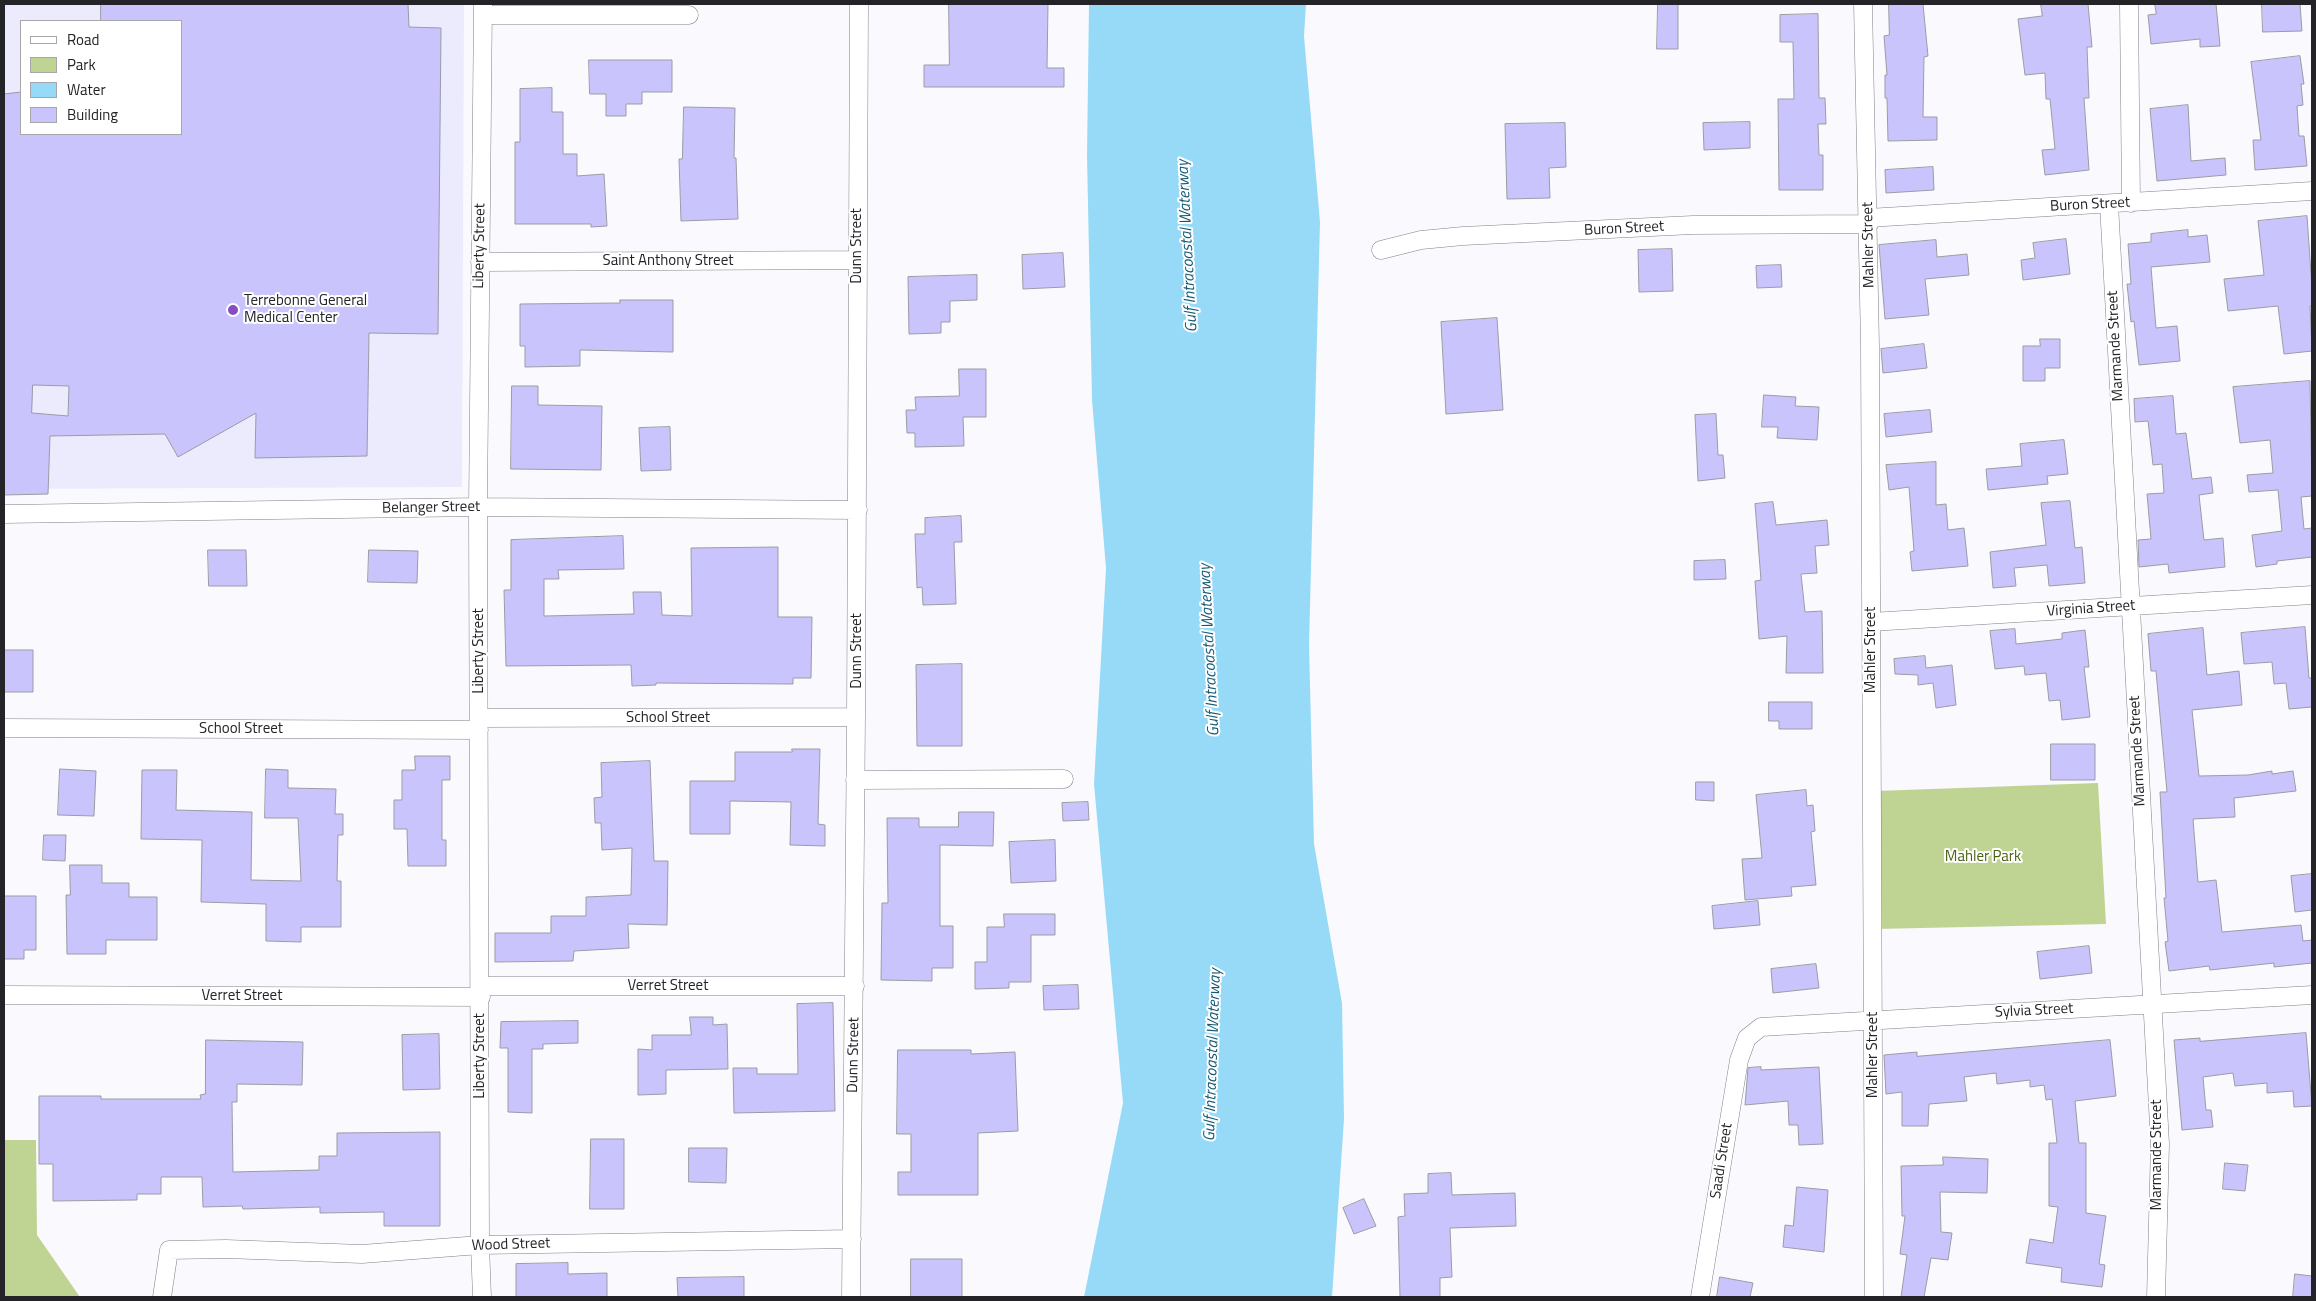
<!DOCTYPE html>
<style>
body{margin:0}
#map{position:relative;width:2316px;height:1301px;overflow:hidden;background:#fafafe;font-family:"Titillium Web",sans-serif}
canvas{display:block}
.frame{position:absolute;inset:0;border:5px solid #242327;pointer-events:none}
.legend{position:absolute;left:20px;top:20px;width:162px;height:115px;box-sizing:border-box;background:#fff;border:1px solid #a7a7a9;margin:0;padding:6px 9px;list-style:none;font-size:15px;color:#242327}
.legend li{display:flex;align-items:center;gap:10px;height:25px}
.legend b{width:25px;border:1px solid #a7a7a9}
</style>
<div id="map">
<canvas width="2316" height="1301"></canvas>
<div class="frame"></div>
<ul class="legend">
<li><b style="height:6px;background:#fff"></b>Road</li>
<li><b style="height:14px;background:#bfd493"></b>Park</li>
<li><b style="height:14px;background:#97daf7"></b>Water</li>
<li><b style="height:14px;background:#cac4fd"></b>Building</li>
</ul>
</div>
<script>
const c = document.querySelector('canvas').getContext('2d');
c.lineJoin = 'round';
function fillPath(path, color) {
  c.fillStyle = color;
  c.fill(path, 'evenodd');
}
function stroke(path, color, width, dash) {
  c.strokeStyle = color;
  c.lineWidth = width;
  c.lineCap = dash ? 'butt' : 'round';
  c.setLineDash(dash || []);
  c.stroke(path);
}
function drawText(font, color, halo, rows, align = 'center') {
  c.font = font + ' "Titillium Web",sans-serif';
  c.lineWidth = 4;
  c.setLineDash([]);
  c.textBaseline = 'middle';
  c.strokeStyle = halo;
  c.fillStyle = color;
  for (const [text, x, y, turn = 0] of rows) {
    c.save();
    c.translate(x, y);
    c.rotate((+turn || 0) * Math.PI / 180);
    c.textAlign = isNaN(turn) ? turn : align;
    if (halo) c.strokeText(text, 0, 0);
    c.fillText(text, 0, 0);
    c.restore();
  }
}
fillPath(new Path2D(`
 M 4,4 L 464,4 L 462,487 L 4,489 ZM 21,21 L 181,21 L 181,134 L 21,134 Z`), '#ecebfd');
fillPath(new Path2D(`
 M 2098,783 L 2106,924 L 1876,929 L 1876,791 Z
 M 4,1140 L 36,1140 L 37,1235 L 80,1297 L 4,1297 Z`), '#bfd493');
fillPath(new Path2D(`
 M 1089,4 L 1306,4 L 1304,36 L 1320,222 L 1309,645 L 1314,844 L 1342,1003 L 1344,1119 L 1332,1297 L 1084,1297 L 1123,1103 L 1094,784 L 1106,568 L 1092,400 L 1087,156 Z`), '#97daf7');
const building = new Path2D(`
 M 101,4 L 408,4 L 409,27 L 441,28 L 438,334 L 369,333 L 367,456 L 255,458 L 256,413 L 178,457 L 165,434 L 50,436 L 48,494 L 4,495 L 4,94 L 21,92 L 21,134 L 181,134 L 181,21 L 101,21 ZM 33,385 L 69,386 L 68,416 L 32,413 Z
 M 949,4 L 1048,4 L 1047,68 L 1064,68 L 1064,87 L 924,87 L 924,65 L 949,65 Z
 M 1658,4 L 1678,4 L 1678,49 L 1657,49 Z
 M 1889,4 L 1923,4 L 1928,56 L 1924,57 L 1923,117 L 1937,117 L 1937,140 L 1888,141 L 1887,98 L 1885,98 L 1885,75 L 1887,75 L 1884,36 L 1889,35 Z
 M 2041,4 L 2088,4 L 2092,47 L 2087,47 L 2089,98 L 2084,98 L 2089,170 L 2045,175 L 2042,150 L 2055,149 L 2050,99 L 2046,99 L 2045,73 L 2025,75 L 2018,19 L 2042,16 Z
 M 2155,4 L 2216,4 L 2220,46 L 2200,47 L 2200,39 L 2151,44 L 2148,15 L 2156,14 Z
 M 2262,4 L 2300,4 L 2302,31 L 2263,32 Z
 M 1818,14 L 1819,98 L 1825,98 L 1826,124 L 1818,124 L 1819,155 L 1823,155 L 1823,190 L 1779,190 L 1778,99 L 1794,99 L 1793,42 L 1780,42 L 1780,15 Z
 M 2300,56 L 2304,84 L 2301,84 L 2303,105 L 2297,106 L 2299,136 L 2304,136 L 2307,166 L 2255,170 L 2253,140 L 2261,140 L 2251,62 Z
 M 589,60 L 672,60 L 672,92 L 642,92 L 642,104 L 626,104 L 626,116 L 606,116 L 606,94 L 590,94 Z
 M 552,88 L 552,112 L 563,112 L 563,154 L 577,154 L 577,176 L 604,174 L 607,226 L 591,227 L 591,224 L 515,224 L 515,142 L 520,142 L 520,89 Z
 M 2188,105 L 2191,161 L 2225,158 L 2226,175 L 2157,181 L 2150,109 Z
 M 684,107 L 735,108 L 734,158 L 736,158 L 738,219 L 681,221 L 679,159 L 682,159 Z
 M 1750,122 L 1750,148 L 1704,150 L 1703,123 Z
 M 1565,123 L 1566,167 L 1549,168 L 1550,198 L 1507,199 L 1505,124 Z
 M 1933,167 L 1934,190 L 1886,193 L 1885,170 Z
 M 2307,216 L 2312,288 L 2312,306 L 2310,306 L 2312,351 L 2284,354 L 2278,306 L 2228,311 L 2224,279 L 2264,275 L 2258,221 Z
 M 2188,230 L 2188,237 L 2207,235 L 2210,262 L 2151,267 L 2156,328 L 2177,326 L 2180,361 L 2139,365 L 2134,321 L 2131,322 L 2127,284 L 2131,284 L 2128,244 L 2151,242 L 2151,234 Z
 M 2066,239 L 2070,274 L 2023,280 L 2021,260 L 2035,258 L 2033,243 Z
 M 1936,240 L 1937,257 L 1967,254 L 1969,275 L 1925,279 L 1929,315 L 1885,319 L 1879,245 Z
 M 1672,249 L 1673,291 L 1639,292 L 1638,250 Z
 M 1063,253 L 1065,287 L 1023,289 L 1022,255 Z
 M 1781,265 L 1782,287 L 1757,288 L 1756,266 Z
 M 977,275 L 977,300 L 950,301 L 950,322 L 941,322 L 941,333 L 909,334 L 908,277 Z
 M 620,300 L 673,300 L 673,352 L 580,350 L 580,366 L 525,367 L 525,346 L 520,346 L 520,304 L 620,303 Z
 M 1497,318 L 1503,410 L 1446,414 L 1441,322 Z
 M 2040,339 L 2060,339 L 2060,368 L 2045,368 L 2045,381 L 2023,381 L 2023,346 L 2040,346 Z
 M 1924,344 L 1927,368 L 1883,373 L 1881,349 Z
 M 959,369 L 986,369 L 986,417 L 963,417 L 964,446 L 915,447 L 915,433 L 907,433 L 906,410 L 916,410 L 915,397 L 959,396 Z
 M 2310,381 L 2312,496 L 2301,497 L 2304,529 L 2312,528 L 2312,557 L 2277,561 L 2277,564 L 2256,567 L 2252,535 L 2282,531 L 2278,490 L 2249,492 L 2247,475 L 2273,473 L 2270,440 L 2240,443 L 2233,387 Z
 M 512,386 L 538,386 L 538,405 L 602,406 L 601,470 L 511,469 Z
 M 1764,395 L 1796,397 L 1795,406 L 1819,407 L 1817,440 L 1777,438 L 1778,427 L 1762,427 Z
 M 2173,396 L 2176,434 L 2186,433 L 2192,479 L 2211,477 L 2213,493 L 2199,495 L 2204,540 L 2223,538 L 2225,567 L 2169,573 L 2168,564 L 2139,567 L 2138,540 L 2151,539 L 2147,494 L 2164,493 L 2162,464 L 2153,465 L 2148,421 L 2135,422 L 2134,399 Z
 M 1930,410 L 1932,432 L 1886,437 L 1884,414 Z
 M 1716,414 L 1718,455 L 1723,455 L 1725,478 L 1698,481 L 1695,415 Z
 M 670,427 L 671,470 L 641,471 L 639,428 Z
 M 2064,440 L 2068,474 L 2047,476 L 2048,484 L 1988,490 L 1986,469 L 2022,466 L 2020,444 Z
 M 1936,462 L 1936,505 L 1946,504 L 1948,530 L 1964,528 L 1968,566 L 1912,571 L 1910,552 L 1914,551 L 1909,487 L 1889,490 L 1886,465 Z
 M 2070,501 L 2075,548 L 2082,547 L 2085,583 L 2049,586 L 2047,565 L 2014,568 L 2016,586 L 1993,588 L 1990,552 L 2046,545 L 2041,503 Z
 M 1773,502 L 1776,525 L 1827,520 L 1829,545 L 1815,546 L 1817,573 L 1801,574 L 1805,612 L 1822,611 L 1823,673 L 1786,673 L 1787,636 L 1759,639 L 1755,581 L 1761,580 L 1755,504 Z
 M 961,516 L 962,542 L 954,542 L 956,604 L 923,605 L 922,587 L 917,588 L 915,534 L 925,534 L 925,518 Z
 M 623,536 L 624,569 L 558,570 L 559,579 L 544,579 L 544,616 L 634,614 L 633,592 L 661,592 L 662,615 L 692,616 L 691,548 L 778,547 L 778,617 L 812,617 L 811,678 L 793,678 L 793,684 L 656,683 L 656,685 L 632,686 L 631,665 L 506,666 L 504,590 L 511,590 L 511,540 Z
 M 208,550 L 246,550 L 247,586 L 209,586 Z
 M 369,550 L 418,551 L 417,583 L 368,582 Z
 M 1725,560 L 1726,579 L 1694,580 L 1694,561 Z
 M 2305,627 L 2309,678 L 2312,678 L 2312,707 L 2289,709 L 2286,683 L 2274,684 L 2272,662 L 2244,664 L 2241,633 Z
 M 2203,628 L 2207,675 L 2239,671 L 2242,705 L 2192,710 L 2199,776 L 2248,775 L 2272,771 L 2272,774 L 2293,771 L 2296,791 L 2234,798 L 2235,817 L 2193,819 L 2198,882 L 2216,880 L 2222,932 L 2301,925 L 2303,941 L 2312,940 L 2312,963 L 2274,967 L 2274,963 L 2210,970 L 2209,966 L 2169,971 L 2165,942 L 2168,941 L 2164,898 L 2166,898 L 2160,792 L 2167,792 L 2156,671 L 2151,671 L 2148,634 Z
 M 2015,629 L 2016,644 L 2062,639 L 2062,633 L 2085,630 L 2089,667 L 2084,667 L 2090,717 L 2062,720 L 2060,700 L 2049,701 L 2046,673 L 2025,675 L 2024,666 L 1995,669 L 1990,631 Z
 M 4,650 L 33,650 L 33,692 L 4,692 Z
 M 1925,656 L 1926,668 L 1952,665 L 1956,705 L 1936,708 L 1933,683 L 1918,685 L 1918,675 L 1895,674 L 1894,659 Z
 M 962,664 L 962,746 L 917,746 L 916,665 Z
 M 1769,702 L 1812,702 L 1812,729 L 1779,729 L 1779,721 L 1769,721 Z
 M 2051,744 L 2095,744 L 2095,780 L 2051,780 Z
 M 792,749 L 820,749 L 818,824 L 825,825 L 825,846 L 790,845 L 791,802 L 730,801 L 730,834 L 690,834 L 690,781 L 735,781 L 735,752 L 792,752 Z
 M 415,756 L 450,756 L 450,780 L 442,780 L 442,840 L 446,840 L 446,866 L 408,866 L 407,829 L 394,829 L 394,800 L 402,800 L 402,770 L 415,770 Z
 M 650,761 L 654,861 L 668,861 L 667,925 L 628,924 L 629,948 L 574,951 L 573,961 L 495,962 L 495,933 L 551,933 L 551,916 L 586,916 L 586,897 L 631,895 L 632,848 L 602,850 L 601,823 L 595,823 L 594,798 L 602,797 L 601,763 Z
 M 60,769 L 96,771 L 94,816 L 58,815 Z
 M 266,769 L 288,770 L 288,788 L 336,789 L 335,814 L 343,814 L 343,835 L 338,835 L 337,881 L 341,881 L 341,927 L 301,927 L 301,942 L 266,941 L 266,904 L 201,902 L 202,840 L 141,839 L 142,770 L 177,770 L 176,810 L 252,812 L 251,880 L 301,881 L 298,818 L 265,818 Z
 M 1696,782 L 1714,782 L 1714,801 L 1696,800 Z
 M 1806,790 L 1807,806 L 1813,805 L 1815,831 L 1811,832 L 1816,885 L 1791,887 L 1792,896 L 1745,900 L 1742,859 L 1762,858 L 1756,795 Z
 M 1088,802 L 1089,820 L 1063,821 L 1062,803 Z
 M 959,812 L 994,812 L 993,846 L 940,845 L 940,926 L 953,926 L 953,968 L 932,968 L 932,981 L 881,980 L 882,903 L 888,903 L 887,818 L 919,818 L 919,827 L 958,827 Z
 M 44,835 L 66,835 L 65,861 L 43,860 Z
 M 1055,840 L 1056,881 L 1011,883 L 1009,842 Z
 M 70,865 L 102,865 L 102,883 L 129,883 L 129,897 L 157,897 L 157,940 L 106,940 L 106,954 L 67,954 L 66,895 L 70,895 Z
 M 2312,874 L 2312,910 L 2295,912 L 2291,876 Z
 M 4,896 L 36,896 L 36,950 L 24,950 L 24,959 L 4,959 Z
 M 1758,901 L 1760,925 L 1714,929 L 1712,906 Z
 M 1004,914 L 1055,914 L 1055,935 L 1031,935 L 1031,982 L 1009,982 L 1009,988 L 975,989 L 975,962 L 987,962 L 987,927 L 1004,927 Z
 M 2089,946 L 2092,973 L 2040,979 L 2037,952 Z
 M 1816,964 L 1819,988 L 1773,993 L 1771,969 Z
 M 1078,985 L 1079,1009 L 1044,1010 L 1043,986 Z
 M 833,1003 L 835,1111 L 734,1113 L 733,1068 L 757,1068 L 757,1074 L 798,1074 L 797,1004 Z
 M 690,1017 L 713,1017 L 713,1025 L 727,1024 L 728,1069 L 666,1070 L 666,1094 L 638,1095 L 638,1049 L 652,1050 L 652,1035 L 691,1035 Z
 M 578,1021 L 578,1043 L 543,1044 L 543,1049 L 532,1049 L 532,1113 L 508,1112 L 508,1048 L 500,1048 L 501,1022 Z
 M 2306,1033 L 2312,1106 L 2294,1107 L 2293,1091 L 2267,1093 L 2267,1083 L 2235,1086 L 2233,1073 L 2203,1077 L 2206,1110 L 2211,1110 L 2213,1127 L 2182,1130 L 2174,1040 L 2200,1038 L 2200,1041 Z
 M 439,1034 L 440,1089 L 403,1090 L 402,1035 Z
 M 206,1040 L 303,1042 L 302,1085 L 237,1084 L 237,1102 L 232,1102 L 233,1172 L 319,1170 L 319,1156 L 337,1156 L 337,1133 L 440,1132 L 440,1226 L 384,1226 L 384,1212 L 320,1213 L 320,1207 L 243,1209 L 242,1206 L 203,1207 L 202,1177 L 161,1177 L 161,1194 L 137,1194 L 137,1200 L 53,1201 L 53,1164 L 39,1164 L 39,1096 L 101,1096 L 101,1099 L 201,1099 L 200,1095 L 205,1094 Z
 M 2110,1040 L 2116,1096 L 2075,1101 L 2079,1143 L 2086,1143 L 2086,1213 L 2106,1216 L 2099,1264 L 2105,1265 L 2102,1287 L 2061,1282 L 2062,1268 L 2026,1263 L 2030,1239 L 2053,1243 L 2058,1207 L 2049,1206 L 2049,1143 L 2057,1143 L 2052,1099 L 2046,1100 L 2044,1085 L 2030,1087 L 2030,1080 L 1997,1084 L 1996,1073 L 1964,1077 L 1967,1101 L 1929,1104 L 1928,1126 L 1902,1126 L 1902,1092 L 1886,1094 L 1884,1055 L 1917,1052 L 1917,1056 Z
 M 898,1050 L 971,1050 L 971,1054 L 1015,1052 L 1018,1131 L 978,1133 L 978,1195 L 898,1195 L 898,1172 L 911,1172 L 911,1134 L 897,1134 Z
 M 1761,1067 L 1761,1070 L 1819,1067 L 1823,1144 L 1799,1145 L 1798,1125 L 1789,1125 L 1788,1101 L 1745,1105 L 1748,1068 Z
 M 591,1139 L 624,1139 L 624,1209 L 590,1209 Z
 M 689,1148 L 727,1148 L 726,1183 L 689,1182 Z
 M 1943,1157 L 1988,1159 L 1987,1193 L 1940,1192 L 1941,1232 L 1952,1233 L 1948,1260 L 1931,1258 L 1924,1297 L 1901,1297 L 1907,1255 L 1900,1254 L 1905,1216 L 1902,1216 L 1901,1166 L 1943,1165 Z
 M 2225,1163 L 2248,1165 L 2245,1191 L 2223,1189 Z
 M 1451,1173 L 1452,1195 L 1515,1193 L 1516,1226 L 1450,1228 L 1452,1277 L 1440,1278 L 1440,1297 L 1400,1297 L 1398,1217 L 1405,1216 L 1404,1194 L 1428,1193 L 1428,1174 Z
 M 1797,1187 L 1828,1190 L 1824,1252 L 1783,1247 L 1785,1225 L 1793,1226 Z
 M 1364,1199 L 1376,1226 L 1354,1234 L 1343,1208 Z
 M 911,1259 L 962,1259 L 962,1297 L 911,1297 Z
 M 568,1263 L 568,1274 L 607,1273 L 607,1297 L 516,1297 L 516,1264 Z
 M 2295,1274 L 2312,1276 L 2312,1297 L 2293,1297 Z
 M 744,1277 L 744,1297 L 678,1297 L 677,1278 Z
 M 1720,1277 L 1753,1283 L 1750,1297 L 1717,1297 Z`);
fillPath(building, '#cac4fd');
stroke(building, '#9b9ba5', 1);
const minor = new Path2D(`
 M 1863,4 L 1870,346 L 1874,1297
 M 2129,4 L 2131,203
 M 483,15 L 689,15
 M 2109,204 L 2160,1144 L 2156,1297
 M 1868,218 L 2312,191
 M 1381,250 L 1421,240 L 1463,236 L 1693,225 L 1869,224
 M 480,262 L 857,260
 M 4,514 L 478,507 L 858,510
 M 1871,622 L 2312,595
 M 479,718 L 856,717
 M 4,728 L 479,730
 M 855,780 L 1064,779
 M 481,986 L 855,986
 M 4,995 L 481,997
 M 162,1297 L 169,1250 L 226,1249 L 362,1254 L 480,1245 L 852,1239
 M 482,1297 L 480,1245 L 478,507 L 483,4
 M 851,1297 L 856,717 L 859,4
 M 1700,1297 L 1739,1060 L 1747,1038 L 1761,1027 L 2312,995`);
stroke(minor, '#807f89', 19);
stroke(minor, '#fff', 18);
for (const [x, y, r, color] of [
 [233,310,6,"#884cc2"]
]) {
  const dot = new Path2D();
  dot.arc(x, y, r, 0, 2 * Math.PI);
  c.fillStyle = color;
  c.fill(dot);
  stroke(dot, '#fff', 2);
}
drawText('15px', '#242327', '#fff', [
 ["Buron Street",2090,205,-3],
 ["Buron Street",1624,229,-3],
 ["Mahler Street",1869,245,-91],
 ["Liberty Street",480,246,-89],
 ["Dunn Street",857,246,-90],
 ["Saint Anthony Street",668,261],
 ["Marmande Street",2116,346,-93],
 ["Belanger Street",431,508,-1],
 ["Virginia Street",2091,609,-4],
 ["Mahler Street",1871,650,-90],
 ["Liberty Street",479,651,-90],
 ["Dunn Street",857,651,-90],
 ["School Street",668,718],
 ["School Street",241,729],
 ["Marmande Street",2138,751,-93],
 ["Verret Street",668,986],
 ["Verret Street",242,996],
 ["Sylvia Street",2034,1011,-3],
 ["Dunn Street",854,1055,-89],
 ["Mahler Street",1873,1055,-90],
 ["Liberty Street",480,1056,-90],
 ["Marmande Street",2157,1155,-90],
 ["Saadi Street",1722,1161,-81],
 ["Wood Street",511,1245,-2]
]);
drawText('15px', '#242327', '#fff', [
 ["Terrebonne General",244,301],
 ["Medical Center",244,318]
], 'left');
drawText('15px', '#4d6113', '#fff', [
 ["Mahler Park",1983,857]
]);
drawText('italic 16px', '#155a74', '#fff', [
 ["Gulf Intracoastal Waterway",1188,246,-93],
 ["Gulf Intracoastal Waterway",1210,650,-93],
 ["Gulf Intracoastal Waterway",1213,1055,-88]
]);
</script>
